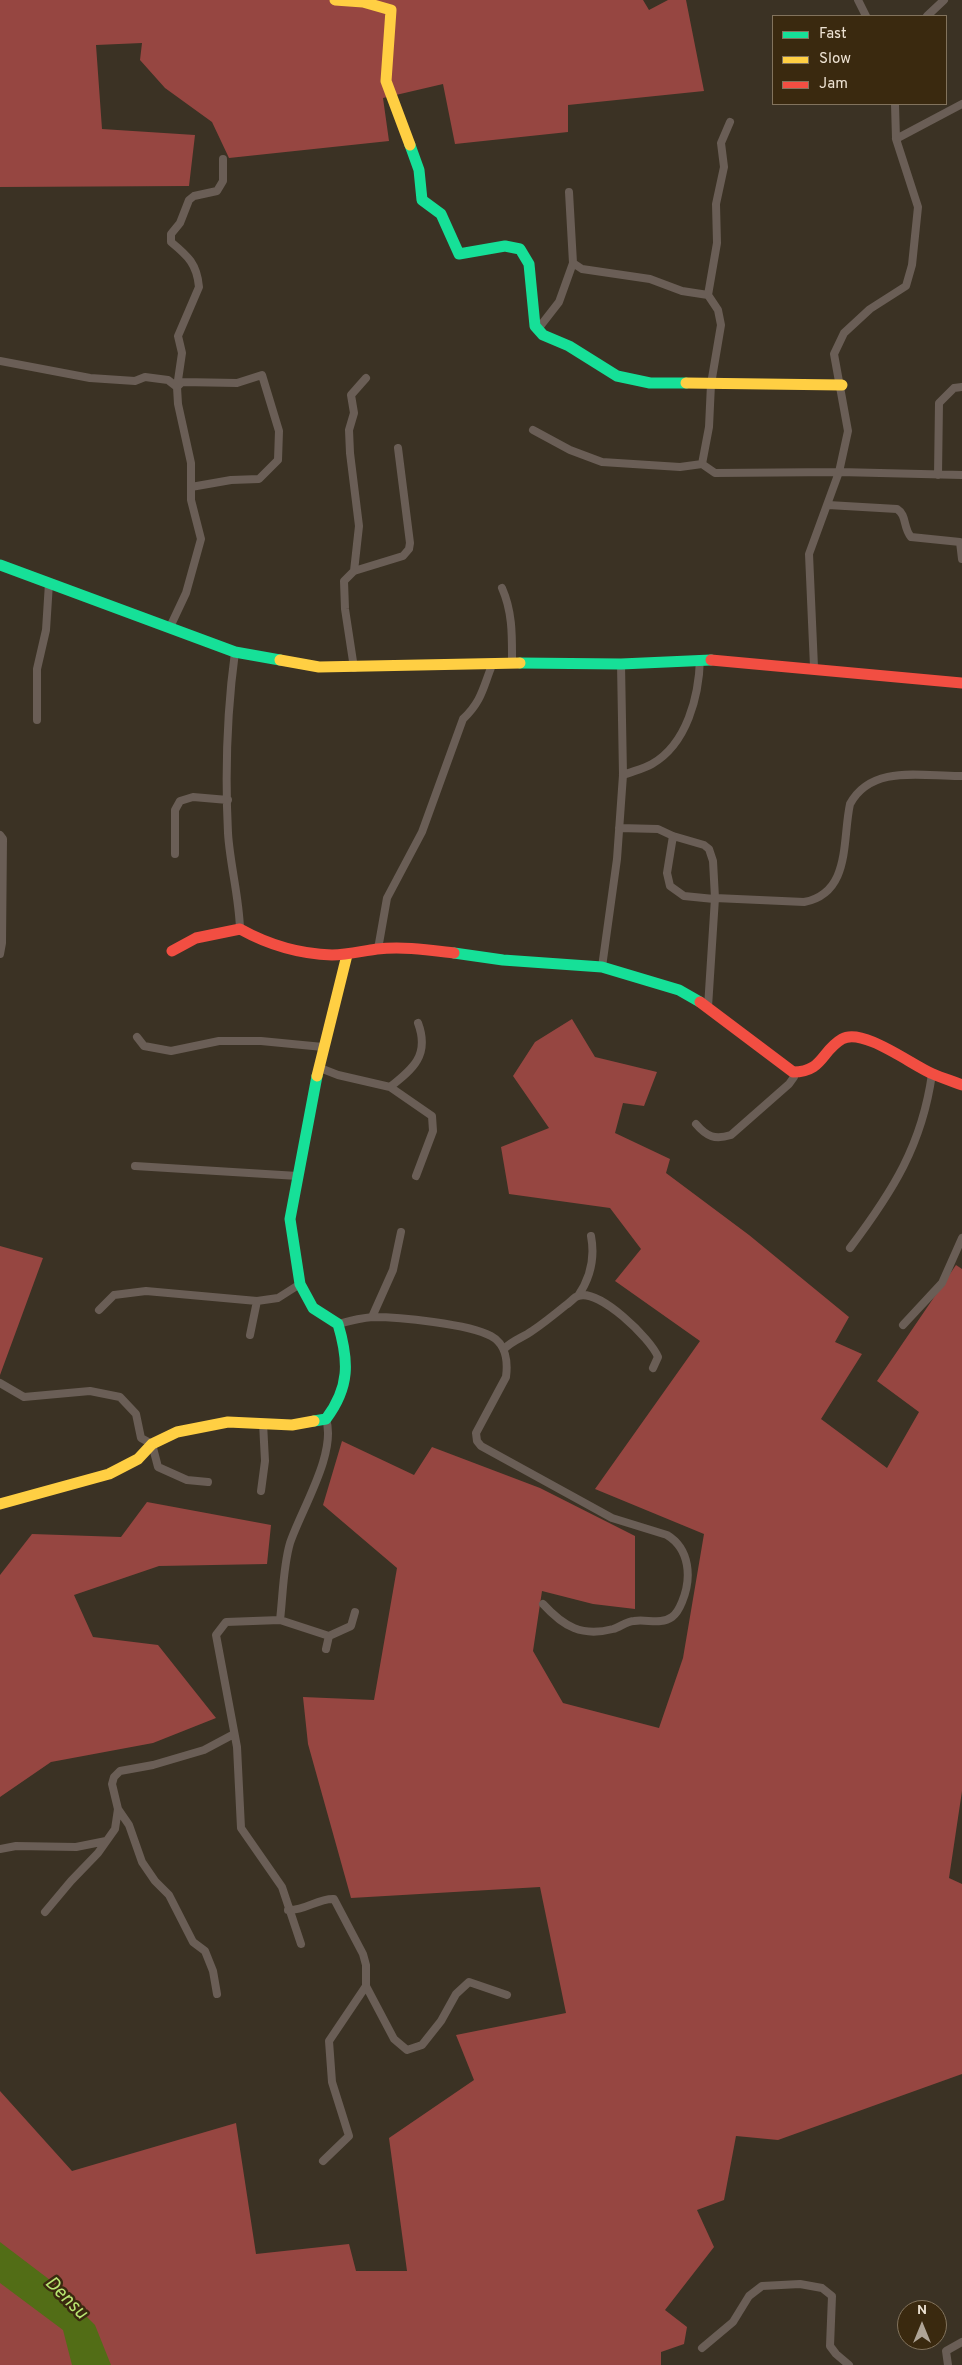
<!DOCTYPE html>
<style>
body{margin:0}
#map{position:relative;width:962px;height:2365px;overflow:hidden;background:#3b3224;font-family:Overpass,sans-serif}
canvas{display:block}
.legend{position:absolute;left:772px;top:15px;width:175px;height:90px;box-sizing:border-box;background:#3a290f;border:1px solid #82735d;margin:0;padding:6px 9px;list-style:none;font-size:15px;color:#ede2d3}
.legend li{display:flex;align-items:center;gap:10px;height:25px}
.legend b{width:25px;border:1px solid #82735d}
.north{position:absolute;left:897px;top:2300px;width:50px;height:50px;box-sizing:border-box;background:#3a290f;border:1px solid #82735d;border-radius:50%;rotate:0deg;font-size:14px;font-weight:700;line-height:20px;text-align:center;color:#ede2d3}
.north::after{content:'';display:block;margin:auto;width:18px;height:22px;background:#afa496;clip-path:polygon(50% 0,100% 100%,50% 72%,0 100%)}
</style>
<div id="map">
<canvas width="962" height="2365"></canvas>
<ul class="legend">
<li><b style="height:6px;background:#16e098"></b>Fast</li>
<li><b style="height:6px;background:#ffcf43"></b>Slow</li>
<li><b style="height:6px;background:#f24e42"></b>Jam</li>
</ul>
<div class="north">N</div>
</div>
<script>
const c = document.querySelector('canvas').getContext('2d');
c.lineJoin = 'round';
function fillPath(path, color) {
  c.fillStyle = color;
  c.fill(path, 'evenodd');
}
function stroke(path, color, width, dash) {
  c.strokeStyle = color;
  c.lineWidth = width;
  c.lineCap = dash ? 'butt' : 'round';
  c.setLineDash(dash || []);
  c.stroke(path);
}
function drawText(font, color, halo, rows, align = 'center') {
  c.font = font + ' Overpass,sans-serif';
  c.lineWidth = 5;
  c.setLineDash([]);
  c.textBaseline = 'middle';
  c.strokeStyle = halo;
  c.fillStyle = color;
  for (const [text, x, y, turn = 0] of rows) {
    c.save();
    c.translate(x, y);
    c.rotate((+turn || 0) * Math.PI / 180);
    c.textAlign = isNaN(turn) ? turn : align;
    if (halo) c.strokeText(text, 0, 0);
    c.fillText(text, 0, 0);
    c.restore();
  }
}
fillPath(new Path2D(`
 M 0,0 L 643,0 L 649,10 L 668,0 L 686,0 L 704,91 L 568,105 L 568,132 L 455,144 L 443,84 L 383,98 L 389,141 L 229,158 L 212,122 L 165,88 L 140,60 L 142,43 L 96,45 L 102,129 L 195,135 L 189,186 L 0,187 Z
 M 572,1019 L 595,1057 L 657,1072 L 644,1106 L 623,1103 L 615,1133 L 670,1159 L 666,1173 L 749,1235 L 849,1317 L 835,1342 L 862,1354 L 821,1419 L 887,1468 L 919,1412 L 877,1381 L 956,1265 L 962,1269 L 962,1791 L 949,1878 L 962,1884 L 962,2074 L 778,2140 L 736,2136 L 724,2200 L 697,2210 L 714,2247 L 665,2310 L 687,2327 L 684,2344 L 661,2352 L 661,2365 L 0,2365 L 0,2091 L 72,2171 L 236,2123 L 256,2254 L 349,2244 L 356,2271 L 407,2271 L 389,2138 L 474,2080 L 456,2035 L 566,2013 L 540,1887 L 351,1898 L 308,1744 L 303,1697 L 374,1700 L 397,1568 L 323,1505 L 342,1441 L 414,1475 L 432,1447 L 540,1488 L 635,1536 L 635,1609 L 593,1604 L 542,1591 L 533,1651 L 563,1703 L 659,1728 L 683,1658 L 704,1534 L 595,1489 L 700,1341 L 615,1281 L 641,1249 L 610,1208 L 509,1194 L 501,1147 L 549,1128 L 513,1076 L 535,1042 Z
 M 0,1246 L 43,1258 L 0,1375 Z
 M 147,1502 L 271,1525 L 267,1564 L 159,1566 L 74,1595 L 93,1637 L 158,1645 L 216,1718 L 153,1743 L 51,1762 L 0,1797 L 0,1575 L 32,1534 L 121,1537 Z`), '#964641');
fillPath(new Path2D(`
 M 0,2242 L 50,2280 L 95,2325 L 111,2365 L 72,2365 L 63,2330 L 0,2283 Z`), '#526d16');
stroke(new Path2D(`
 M 858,0 L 866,16
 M 927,16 L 944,0
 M 730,122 L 721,143 L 724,167 L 716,204 L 717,243 L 708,295 L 718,310 L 721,325 L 711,384 L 709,427 L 702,464 L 715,473 L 839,472 L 962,475
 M 896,139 L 962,104
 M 569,192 L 573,263 L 582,269 L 650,279 L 682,291 L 708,295
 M 538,329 L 559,302 L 573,263
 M 0,361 L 90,378 L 135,381 L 145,377 L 168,380 L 177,387 L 182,353 L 178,336 L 199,287 C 197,264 188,256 171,242 L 171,234 L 180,223 L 189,200 L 194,196 L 217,191 L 223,181 L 223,159
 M 533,430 L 570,450 L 602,462 L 680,467 L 702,464
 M 938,475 L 939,403 L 954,388 L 962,387
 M 828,505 L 897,509 C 907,515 903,528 911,537 L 960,542 L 962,559
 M 354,571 L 359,526 L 350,453 L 349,430 L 354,413 L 351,395 L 366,378
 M 502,588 C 513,613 512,637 512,664
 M 170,627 L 186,593 L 201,539 L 191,500 L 191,463 L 178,404 L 177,387 L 182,382 L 237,383 L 262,375 L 279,431 L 278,460 L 259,479 L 231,480 L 191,487
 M 235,652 C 227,711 225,773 228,833 C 230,865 239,896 240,929
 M 814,667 L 809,554 L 839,472 L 848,431 L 834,354 L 844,333 L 870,309 L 906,286 L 912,265 L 918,207 L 896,139 L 895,104
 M 354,668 L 345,609 L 344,581 L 354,571 L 403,556 L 409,549 L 410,543 L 398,448
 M 37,720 L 37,669 L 46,630 L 49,583
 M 623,775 C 633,771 643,769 652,764 C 687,744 699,696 700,659
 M 619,828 L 658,829 L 673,836 L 704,845 L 709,849 L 713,861 L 715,898 L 708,1007
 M 0,835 L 3,839 L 2,943 L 0,954
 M 673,836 L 667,873 L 670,886 L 684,896 L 714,899
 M 175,854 L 175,810 L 180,801 L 193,797 L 228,800
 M 715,898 L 804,902 C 851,893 842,841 850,804 C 872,763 925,777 962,776
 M 378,949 L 387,898 L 422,832 L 463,719 C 483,700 483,686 493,663
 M 602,967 L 617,859 L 623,775 L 621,664
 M 137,1037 L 144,1046 L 171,1051 L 219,1041 L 261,1041 L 323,1047
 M 320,1068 L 338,1075 L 390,1087 L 432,1116 L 433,1131 L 416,1176
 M 390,1087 C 413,1069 430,1055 418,1023
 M 696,1124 C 707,1137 715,1140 731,1135 L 789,1084 L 794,1077 L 793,1072
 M 135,1166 L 298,1176
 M 850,1248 C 893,1191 922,1145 932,1074
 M 578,1296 C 591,1277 595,1257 591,1236
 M 99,1310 L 114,1295 L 146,1291 L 257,1301
 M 372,1317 L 393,1270 L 401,1232
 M 338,1324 C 349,1321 361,1318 373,1317 C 399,1317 469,1324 491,1336 C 506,1344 508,1362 506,1377 L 476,1433 L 477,1441 L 481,1446 L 612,1518 L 667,1535 C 690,1549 692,1578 682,1602 C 680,1607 676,1614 672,1617 C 661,1625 647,1619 634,1621 C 627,1621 620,1627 613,1629 C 582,1637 564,1627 543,1604
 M 903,1325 L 942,1283 L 962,1238
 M 250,1335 L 257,1301 L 278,1298 L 300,1284
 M 504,1349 C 513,1340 522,1338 532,1331 C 544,1323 555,1314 566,1305 C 570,1303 574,1297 578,1296 C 599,1288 651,1339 658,1357 L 653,1368
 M 0,1383 L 24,1397 L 90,1391 L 120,1397 L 136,1414 L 141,1438 L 152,1444 L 158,1467 L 187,1480 L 208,1482
 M 261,1491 L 265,1461 L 263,1423
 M 280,1620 C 283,1595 283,1567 290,1543 C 301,1510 337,1453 326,1419
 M 326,1649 L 329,1636
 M 118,1809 L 129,1825 L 142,1862 L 155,1881 L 169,1895 L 193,1942 L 205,1951 L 213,1971 L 217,1994
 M 0,1849 L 16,1846 L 76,1847 L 106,1841
 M 288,1910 C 305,1911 318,1898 334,1899 L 363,1954 L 366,1965 L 366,1986 L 329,2041 L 332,2082 L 349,2136 L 323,2161
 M 45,1912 L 71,1881 L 98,1853 L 115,1829 L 118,1809 L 112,1784 L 114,1777 L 120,1771 L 153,1765 L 204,1750 L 234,1734
 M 301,1944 L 282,1887 L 241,1828 L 237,1747 L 216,1635 L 226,1622 L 280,1620 L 329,1636 L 351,1626 L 355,1612
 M 366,1986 L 394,2039 L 407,2050 L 422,2045 L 441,2021 L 456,1994 L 469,1982 L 507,1995
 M 702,2348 L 733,2322 L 749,2296 L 762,2286 L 800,2284 L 822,2288 L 832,2296 L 830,2346 L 836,2354 L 849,2365
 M 948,2365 L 946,2351 L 962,2342`), '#6a5e56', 8);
stroke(new Path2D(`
 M 410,145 L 419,170 L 422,200 L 441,214 L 459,254 L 505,246 L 520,249 L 529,264 L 535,326 L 543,335 L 569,346 L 617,376 L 650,383 L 686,383
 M 0,565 L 235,652 L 280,660
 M 520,663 L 621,664 L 711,660
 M 454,953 L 503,960 L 602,967 L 679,990 L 700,1002
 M 314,1421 L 326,1419 C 350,1387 349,1361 338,1324 L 313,1308 L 300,1284 L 290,1219 L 317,1076`), '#16e098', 11);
stroke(new Path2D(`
 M 335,0 L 363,2 L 391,10 L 386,81 L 410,145
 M 686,383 L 842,385
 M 280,660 L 319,667 L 520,663
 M 317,1076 L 347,955
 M 0,1504 L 109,1474 L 138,1459 L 152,1444 L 177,1432 L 228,1422 L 292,1425 L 314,1421`), '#ffcf43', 11);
stroke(new Path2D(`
 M 711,660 L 962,683
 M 172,951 L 196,938 L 240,929 C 267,944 300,954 332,955 C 348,955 362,951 377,949 C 403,946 429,950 454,953
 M 700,1002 L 793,1072 C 823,1072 821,1051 842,1039 C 863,1027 913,1066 933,1074 C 942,1078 952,1081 962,1085`), '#f24e42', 11);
drawText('italic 19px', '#b9e672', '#3a290f', [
 ["Densu",65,2299,45]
]);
</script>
